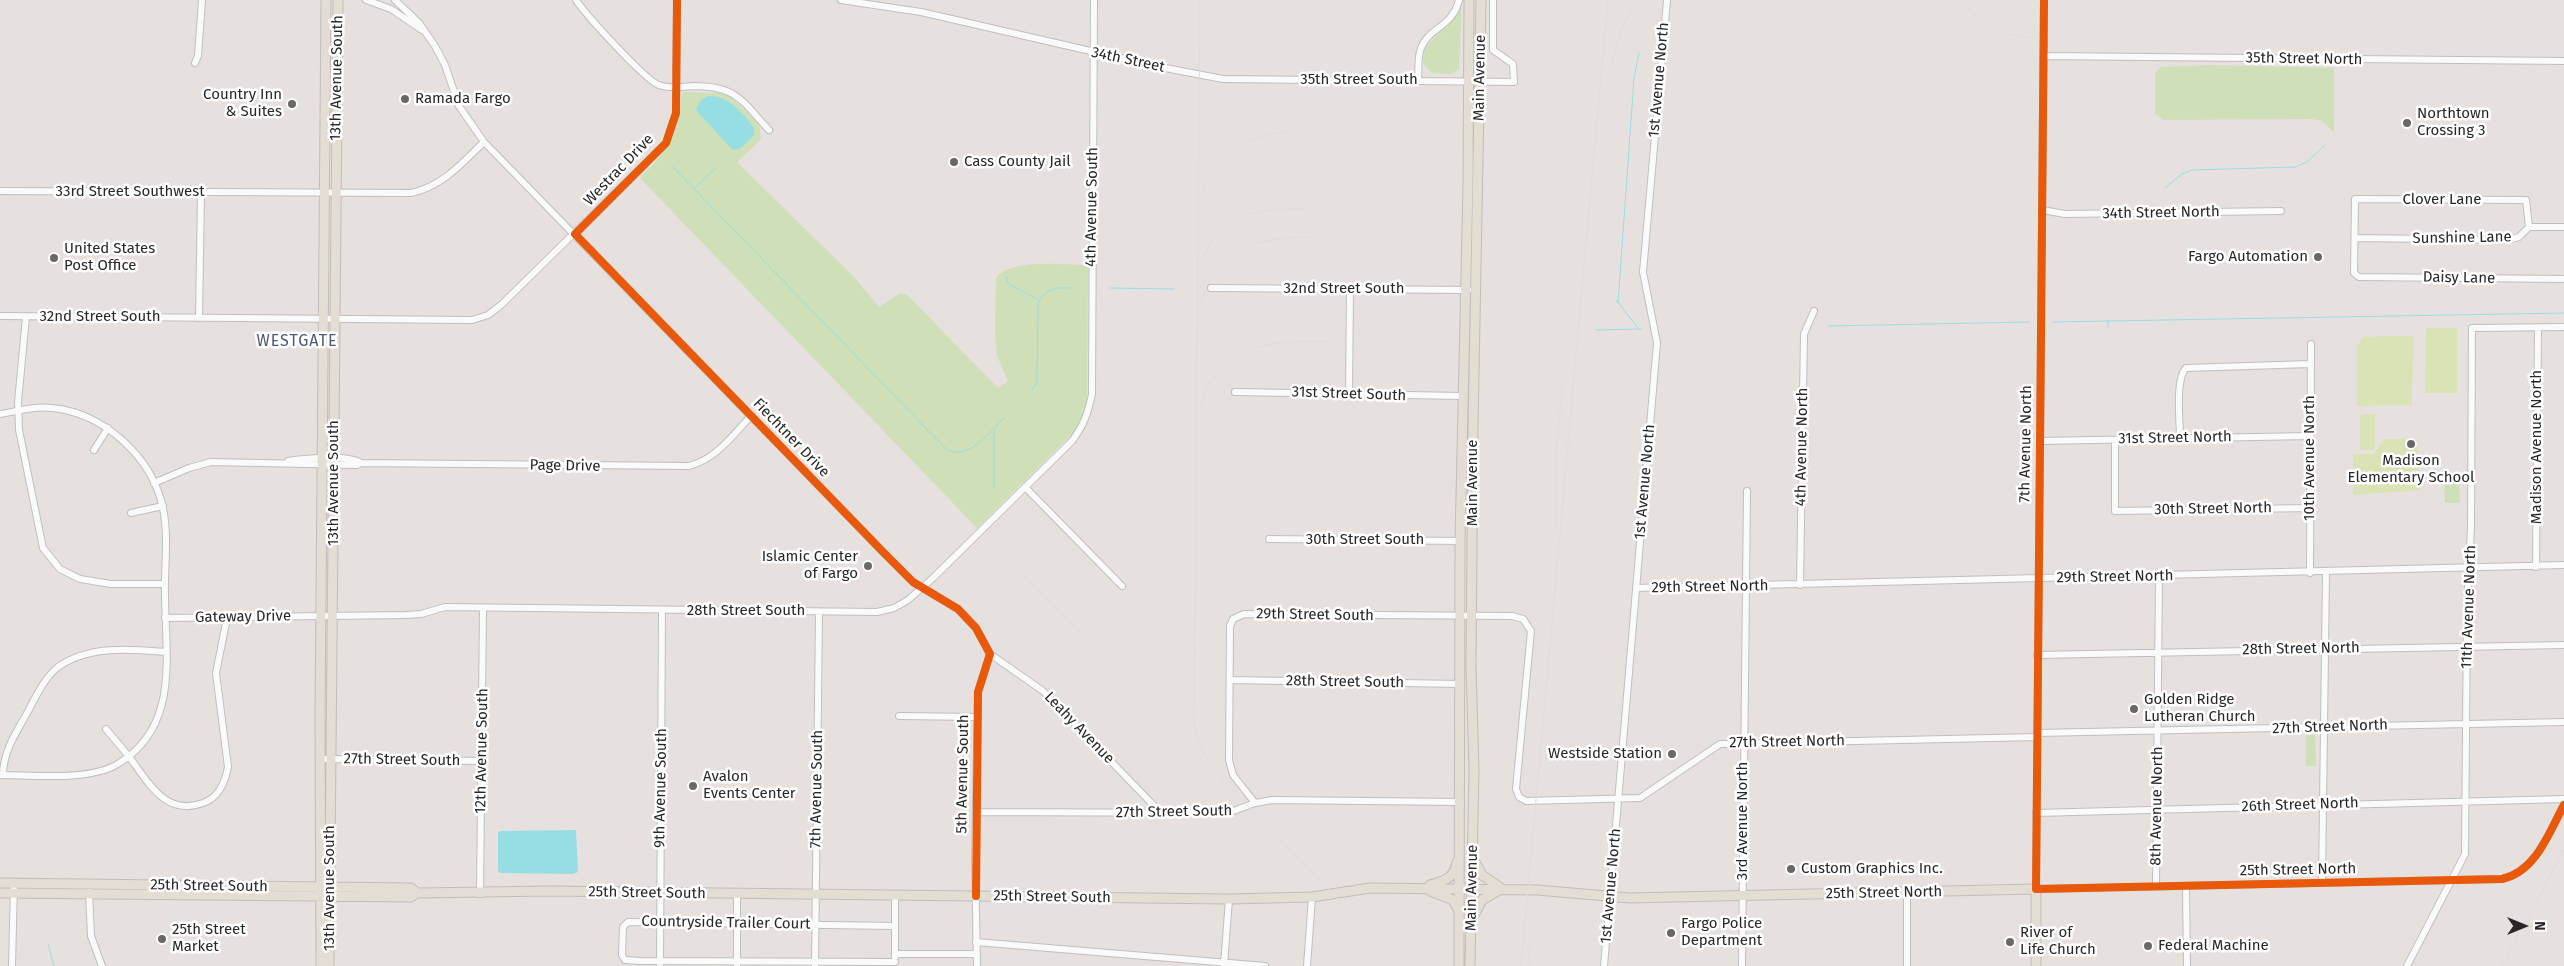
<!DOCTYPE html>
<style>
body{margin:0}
#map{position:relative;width:2564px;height:966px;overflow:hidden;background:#e6e1de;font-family:"Fira Sans",sans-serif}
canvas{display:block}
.north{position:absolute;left:2499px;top:901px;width:50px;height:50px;-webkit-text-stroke:4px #fff;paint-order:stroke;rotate:90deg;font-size:14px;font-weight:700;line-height:20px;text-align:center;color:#272727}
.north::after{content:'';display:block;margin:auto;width:18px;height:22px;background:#272727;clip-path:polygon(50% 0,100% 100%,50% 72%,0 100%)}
</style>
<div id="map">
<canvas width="2564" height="966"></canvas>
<div class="north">N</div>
</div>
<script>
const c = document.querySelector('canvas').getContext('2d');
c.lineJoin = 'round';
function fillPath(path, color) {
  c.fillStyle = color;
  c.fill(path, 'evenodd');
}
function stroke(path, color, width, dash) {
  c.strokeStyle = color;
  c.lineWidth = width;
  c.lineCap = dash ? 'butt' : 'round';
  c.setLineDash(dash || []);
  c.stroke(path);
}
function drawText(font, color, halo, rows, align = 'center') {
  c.font = font + ' "Fira Sans",sans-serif';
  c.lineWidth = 5;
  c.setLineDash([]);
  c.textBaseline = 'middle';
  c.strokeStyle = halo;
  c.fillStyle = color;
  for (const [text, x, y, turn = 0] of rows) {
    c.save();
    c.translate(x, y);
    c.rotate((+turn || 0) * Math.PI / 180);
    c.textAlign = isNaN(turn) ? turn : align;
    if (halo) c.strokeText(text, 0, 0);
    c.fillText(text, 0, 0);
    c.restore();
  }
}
fillPath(new Path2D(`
 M 1462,0 L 1459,69 L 1451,74 L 1432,73 L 1424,65 C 1418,36 1457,33 1462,0 Z
 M 2209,65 L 2334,68 L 2334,132 L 2322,121 L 2312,119 L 2164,120 L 2155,114 L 2155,74 L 2161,67 Z
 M 682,92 L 721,93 L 731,97 L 759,124 L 761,139 L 737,162 L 854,277 L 879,307 L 899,294 L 906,294 L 998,388 L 1008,381 L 997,356 L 995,335 L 996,278 C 1011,258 1064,265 1088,265 L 1087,400 L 1079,427 L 977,528 L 640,178 C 668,151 679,132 682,92 Z
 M 2459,479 L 2460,503 L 2445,503 L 2444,480 Z
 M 2306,735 L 2315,735 L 2316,766 L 2306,766 Z`), '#cfdfb8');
fillPath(new Path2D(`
 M 2426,328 L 2457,328 L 2457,393 L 2425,393 Z
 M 2389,336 L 2413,336 L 2412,405 L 2357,406 L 2357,345 L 2364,337 Z
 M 2375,414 L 2375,448 L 2373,450 L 2362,450 L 2360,448 L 2360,416 L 2363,414 Z
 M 2385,439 L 2417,439 L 2421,490 L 2353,495 L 2353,454 L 2373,454 Z`), '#dae3b6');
fillPath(new Path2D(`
 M 708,96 C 728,95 743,113 754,128 L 754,135 L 741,148 L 733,150 L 729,146 L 696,110 L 701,100 Z
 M 576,830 L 578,872 L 572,874 L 501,873 L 498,871 L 498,833 L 500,831 Z`), '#96dee3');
stroke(new Path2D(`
 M 673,167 L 946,449 C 968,462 990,432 1004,418
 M 695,188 L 716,168
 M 2165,188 L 2182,174 L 2192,170 L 2295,167 L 2307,162 L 2325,145
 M 1007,277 L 1007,283 L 1039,300
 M 1110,288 L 1174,289
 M 1616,300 L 1639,329
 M 1618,303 L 1634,78 L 1639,53
 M 2108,321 L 2108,327
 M 2053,322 L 2564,313
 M 1828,326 L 2029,322
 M 1596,330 L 1642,329
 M 1032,390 L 1037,382 L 1038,304 C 1044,289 1056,287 1070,288
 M 994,488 L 994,429
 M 48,944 L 54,966`), '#96dee3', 1);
const minor = new Path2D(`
 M 366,0 L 391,9 L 422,30
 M 395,0 L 419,23 L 435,46 L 445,65 L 459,106 L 484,142 L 885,554 L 913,582 L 958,609 L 976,628 L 990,654 L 1043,691 L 1161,813
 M 576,0 C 585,14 646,81 659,85 C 669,89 683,87 693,86 C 737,86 741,100 769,130
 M 841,0 L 921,12 L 1160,67 L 1223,79 L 1514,82 L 1513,64 L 1493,50 L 1493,0
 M 2044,0 L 2036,889 L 2502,879 C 2536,872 2549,832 2564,805
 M 2044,56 L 2564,61
 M 195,63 L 198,56 L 202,0
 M 1418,80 C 1419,69 1417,58 1421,48 C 1429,27 1452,28 1459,0
 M 0,191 L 411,193 C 443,186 462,163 484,142
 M 2042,210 L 2065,214 L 2281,211
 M 2529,227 L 2526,200 L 2355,199 L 2354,273 L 2359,277 L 2564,279
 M 2355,238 L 2508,240 L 2519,237 L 2529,227 L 2564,227
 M 1211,288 L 1468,290
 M 0,316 L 472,320 L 488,315 L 501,305 L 666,143 L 676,113 L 677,0
 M 26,317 L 18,402 L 19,430 L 43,548 L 60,569 L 80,579 L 111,584 L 165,584
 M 199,318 L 201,193
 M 1235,392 L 1463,396
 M 1349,394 L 1350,289
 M 0,414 C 18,411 34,406 52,408 C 104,413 152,457 163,508 C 169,537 164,569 165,598 C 166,660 179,729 116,765 C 87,781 33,775 0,775
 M 2180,438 C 2180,421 2175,379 2186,368 L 2310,364
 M 2115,440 L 2115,511 L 2310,508
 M 2040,441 L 2310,436
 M 94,450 L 108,428
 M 288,461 C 303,458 350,455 361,463
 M 154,483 L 189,468 L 211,462 L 357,465 L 361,463 L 689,466 C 716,459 732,436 751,416
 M 1025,487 L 1122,586
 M 131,513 L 163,506
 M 1269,539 L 1460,541
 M 2536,567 L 2538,328
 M 2310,573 L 2311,344
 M 1800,585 L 1804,334 L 1814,311
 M 1636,588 L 2564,565
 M 165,618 L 406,615 L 421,614 L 445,607 L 877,612 L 894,608 L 908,600 L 932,579 L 1072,441 C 1084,425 1088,413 1092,394 L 1094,0
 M 2037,655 L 2564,645
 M 1230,680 L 1460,684
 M 899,716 L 977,717
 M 106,729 C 115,740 125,751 133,762 C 151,787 168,816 203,803 C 218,798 225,783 228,767 L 216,673 L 227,618
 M 2037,733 L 2564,722
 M 321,759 L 483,761
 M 3,775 C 3,753 15,734 26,715 C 35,699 43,679 58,667 C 89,645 130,649 166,652
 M 1255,803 L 1233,775 L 1229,760 L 1230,626 L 1233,619 L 1244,614 L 1512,616 L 1523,619 L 1531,631 L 1516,789 L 1519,797 L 1526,801 L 1640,798 L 1720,744 L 2037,737
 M 976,812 L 1228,813 L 1255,803 L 1272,800 L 1461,802
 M 2036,813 L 2564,799
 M 2322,882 L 2326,573
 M 2156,886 L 2159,576
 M 2186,886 L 2187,966
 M 89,892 L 91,936 L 102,966
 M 480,894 L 483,608
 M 737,895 L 737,966
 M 895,926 L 628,922 L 623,927 L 622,955 L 625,960 L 640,961 L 895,962
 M 976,942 L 1265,966
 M 895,954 L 977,954
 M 895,957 L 895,895
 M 815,965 L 819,612
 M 1224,965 L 1229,899
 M 12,966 L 14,883
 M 660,966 L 662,610
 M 977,966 L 975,858 L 978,692 L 990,654
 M 1307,966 L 1312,897
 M 1604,966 L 1657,343 L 1643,272 L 1667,0
 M 1742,966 L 1747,491
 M 1907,966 L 1907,893
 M 2407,966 L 2465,854 L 2467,608 L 2471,527 L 2472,328 L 2564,327`);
const major = new Path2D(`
 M 1475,862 L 1482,875 L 1502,889
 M 0,883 L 411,888 L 417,893
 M 1430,885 C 1444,881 1455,878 1457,862
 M 1430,891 L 1453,900 L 1459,911
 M 0,893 L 411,897 L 417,893 L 550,891 L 1229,899 L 1312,897 L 1370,888 L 1537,890 L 1630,898 L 2036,889 L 2036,966
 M 1474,915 L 1482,900 L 1499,890
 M 321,966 L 320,717 L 326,0
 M 329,966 L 338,0
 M 1459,966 L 1460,541 L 1468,185 L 1469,0
 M 1470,966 L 1474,770 L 1471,667 L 1473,427 L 1481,0`);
stroke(minor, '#c0bfbf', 8);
stroke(major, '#bfbdbc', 11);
stroke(minor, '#fbfafa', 6);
stroke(major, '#e4ddd3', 9);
stroke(new Path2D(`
 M 1200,0 L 1194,719 C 1195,745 1209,763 1225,782
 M 1958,0 C 1979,19 2000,36 2030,38
 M 1612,67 C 1616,42 1622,18 1641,0
 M 1202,198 C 1212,155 1249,132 1291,132
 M 1201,265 C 1218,211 1257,208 1307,209
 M 1201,303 C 1216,243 1262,238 1315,237
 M 1200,408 C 1219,342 1269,341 1327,342
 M 1555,529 L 1556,458 L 1563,378
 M 1019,570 L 1204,761
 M 1220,777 L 1402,966
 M 1528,947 L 1530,966
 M 1521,966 L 1608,0
 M 2502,966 L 2564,850`), '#ddd', 1);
stroke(new Path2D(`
 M 677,0 L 676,113 L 666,143 L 575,234 L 885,554 L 913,582 L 958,609 L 976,628 L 990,654 L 978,692 L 976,896
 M 2044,0 L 2036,889 L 2502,879 C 2536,872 2549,832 2564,805`), '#e8590c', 8);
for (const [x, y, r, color] of [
 [405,99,5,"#6a6867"],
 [292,104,5,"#6a6867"],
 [2407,123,5,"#6a6867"],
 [954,162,5,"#6a6867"],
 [2318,257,5,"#6a6867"],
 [54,258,5,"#6a6867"],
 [2411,444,5,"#6a6867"],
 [868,566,5,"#6a6867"],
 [2134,709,5,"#6a6867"],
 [1672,754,5,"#6a6867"],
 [693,786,5,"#6a6867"],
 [1791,869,5,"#6a6867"],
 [1671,933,5,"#6a6867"],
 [162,939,5,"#6a6867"],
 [2010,942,5,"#6a6867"],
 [2148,946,5,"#6a6867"]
]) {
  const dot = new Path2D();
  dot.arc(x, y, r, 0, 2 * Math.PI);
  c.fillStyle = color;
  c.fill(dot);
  stroke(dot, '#fff', 2);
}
drawText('15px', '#272727', '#fff', [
 ["35th Street North",2304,59,1],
 ["34th Street",1128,60,12],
 ["13th Avenue South",337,78,-89],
 ["Main Avenue",1480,78,-89],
 ["35th Street South",1359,80],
 ["1st Avenue North",1659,80,-85],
 ["Westrac Drive",619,170,-46],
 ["33rd Street Southwest",130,192],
 ["Clover Lane",2442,200],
 ["4th Avenue South",1092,207,-89],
 ["34th Street North",2161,213,-1],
 ["Sunshine Lane",2462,238,-1],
 ["Daisy Lane",2459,278,1],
 ["32nd Street South",1344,289],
 ["32nd Street South",100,317],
 ["31st Street South",1349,394,2],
 ["Fiechtner Drive",791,438,46],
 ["31st Street North",2175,438,-1],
 ["7th Avenue North",2026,444,-89],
 ["4th Avenue North",1802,447,-89],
 ["Madison Avenue North",2537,447,-90],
 ["10th Avenue North",2310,458,-90],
 ["Page Drive",565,466,1],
 ["1st Avenue North",1645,482,-85],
 ["13th Avenue South",334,483,-90],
 ["Main Avenue",1473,483,-90],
 ["30th Street North",2213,509,-1],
 ["30th Street South",1365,540],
 ["29th Street North",2115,577,-1],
 ["29th Street North",1710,587,-1],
 ["11th Avenue North",2469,607,-88],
 ["28th Street South",746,611],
 ["29th Street South",1315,615,1],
 ["Gateway Drive",243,617,-1],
 ["28th Street North",2301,649,-1],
 ["28th Street South",1345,682,1],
 ["27th Street North",2330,727,-2],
 ["Leahy Avenue",1079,728,46],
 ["27th Street North",1787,742,-1],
 ["12th Avenue South",482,751,-89],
 ["27th Street South",402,760,1],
 ["5th Avenue South",963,774,-89],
 ["9th Avenue South",661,788,-89],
 ["7th Avenue South",817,789,-89],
 ["26th Street North",2300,805,-2],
 ["8th Avenue North",2157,806,-89],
 ["27th Street South",1174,812,-1],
 ["3rd Avenue North",1743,821,-90],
 ["25th Street North",2298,870,-1],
 ["25th Street South",209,886,1],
 ["1st Avenue North",1611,886,-85],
 ["13th Avenue South",330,888,-90],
 ["Main Avenue",1472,888,-89],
 ["25th Street South",647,893,1],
 ["25th Street North",1884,893,-1],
 ["25th Street South",1052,897,1],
 ["Countryside Trailer Court",726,923,1]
]);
drawText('15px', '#272727', '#fff', [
 ["Country Inn",282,95,"right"],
 ["& Suites",282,112,"right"],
 ["Ramada Fargo",415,99],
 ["Northtown",2417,114],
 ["Crossing 3",2417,131],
 ["Cass County Jail",964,162],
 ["United States",64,249],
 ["Post Office",64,266],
 ["Fargo Automation",2308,257,"right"],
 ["Madison",2411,461,"center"],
 ["Elementary School",2411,478,"center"],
 ["Islamic Center",858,557,"right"],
 ["of Fargo",858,574,"right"],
 ["Golden Ridge",2144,700],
 ["Lutheran Church",2144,717],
 ["Westside Station",1662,754,"right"],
 ["Avalon",703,777],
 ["Events Center",703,794],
 ["Custom Graphics Inc.",1801,869],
 ["Fargo Police",1681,924],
 ["Department",1681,941],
 ["25th Street",172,930],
 ["Market",172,947],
 ["River of",2020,933],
 ["Life Church",2020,950],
 ["Federal Machine",2158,946]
], 'left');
c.letterSpacing = '1px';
drawText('16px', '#4b5a75', '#fff', [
 ["WESTGATE",297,342]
]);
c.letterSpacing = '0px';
</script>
